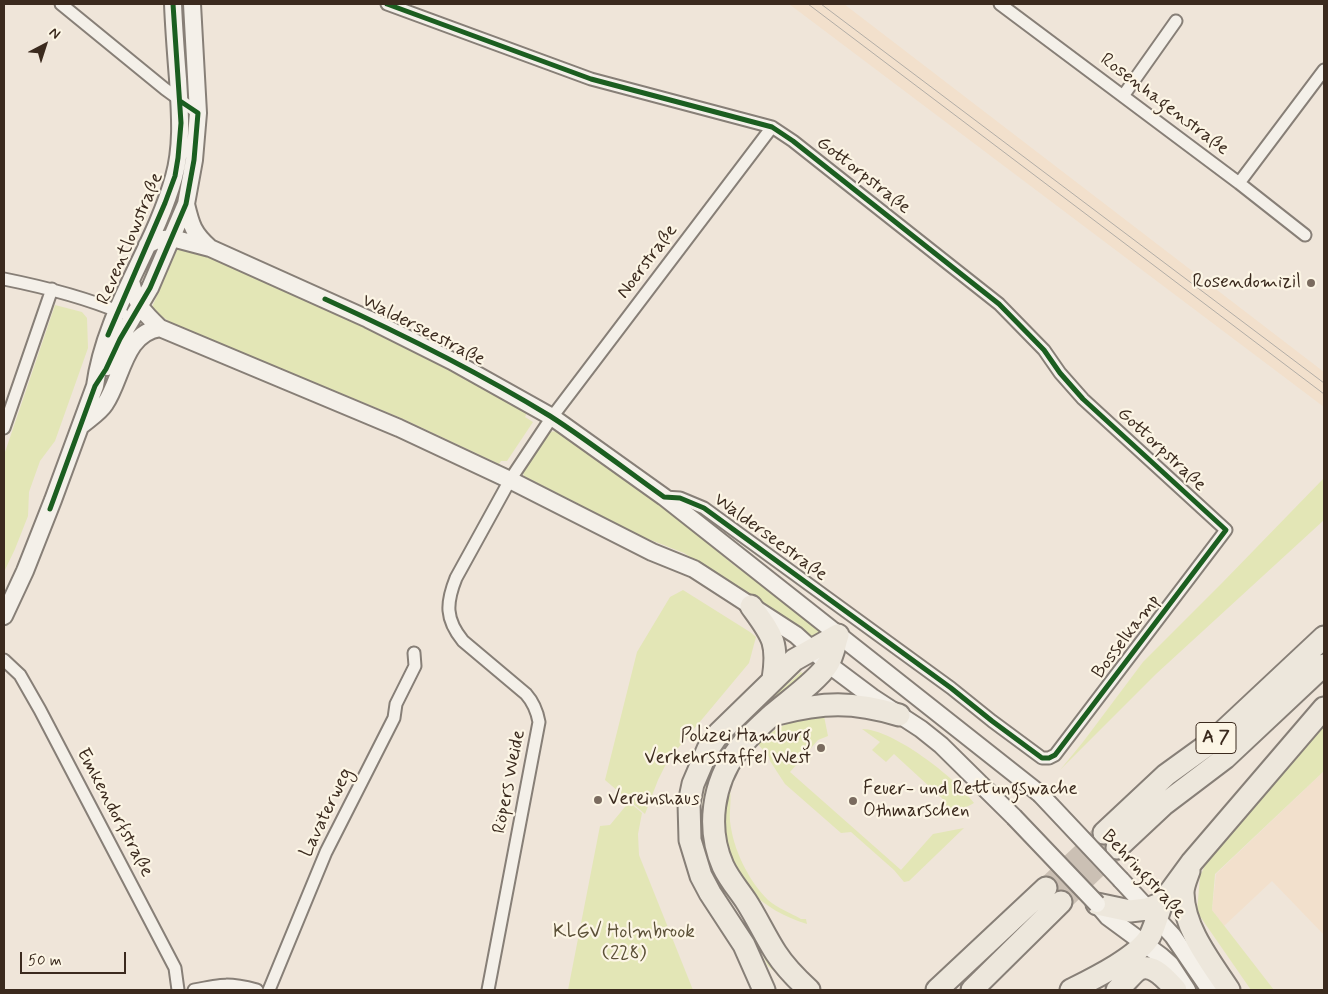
<!DOCTYPE html>
<meta charset="utf-8">
<style>
body{margin:0}
#map{position:relative;width:1328px;height:994px;overflow:hidden;background:#efe5d9;font-family:Mynerve,sans-serif}
canvas{display:block}
.frame{position:absolute;inset:0;border:5px solid #3b2a1e;pointer-events:none}
.north{position:absolute;left:20px;top:20px;width:50px;height:50px;-webkit-text-stroke:4px #fcf5e5;paint-order:stroke;rotate:40deg;font-size:14px;font-weight:700;line-height:20px;text-align:center;color:#3b2a1e}
.north::after{content:'';display:block;margin:auto;width:18px;height:22px;background:#3b2a1e;clip-path:polygon(50% 0,100% 100%,50% 72%,0 100%)}
.scale{position:absolute;left:20px;top:952px;width:106px;height:22px;box-sizing:border-box;border:2px solid #3b2a1e;border-top:0;padding-left:6px;font-size:15px;line-height:18px;white-space:nowrap;color:#3b2a1e;-webkit-text-stroke:4px #fcf5e5;paint-order:stroke}
</style>
<div id="map">
<canvas width="1328" height="994"></canvas>
<div class="frame"></div>
<div class="north">N</div>
<div class="scale">50 m</div>
</div>
<script>
const c = document.querySelector('canvas').getContext('2d');
c.lineJoin = 'round';
function fillPath(path, color) {
  c.fillStyle = color;
  c.fill(path, 'evenodd');
}
function stroke(path, color, width, dash) {
  c.strokeStyle = color;
  c.lineWidth = width;
  c.lineCap = dash ? 'butt' : 'round';
  c.setLineDash(dash || []);
  c.stroke(path);
}
function drawText(font, color, halo, rows, align = 'center') {
  c.font = font + ' Mynerve,sans-serif';
  c.lineWidth = 4.5;
  c.setLineDash([]);
  c.textBaseline = 'middle';
  c.strokeStyle = halo;
  c.fillStyle = color;
  for (const [text, x, y, turn = 0] of rows) {
    c.save();
    c.translate(x, y);
    c.rotate((+turn || 0) * Math.PI / 180);
    c.textAlign = isNaN(turn) ? turn : align;
    if (halo) c.strokeText(text, 0, 0);
    c.fillText(text, 0, 0);
    c.restore();
  }
}
fillPath(new Path2D(`
 M 789,4 L 844,4 L 1324,372 L 1324,407 Z
 M 1324,771 L 1324,935 L 1272,881 L 1224,926 L 1212,910 L 1216,874 Z`), '#f2e0cc');
fillPath(new Path2D(`
 M 179,245 C 217,260 255,273 292,290 C 372,327 451,368 527,413 L 525,417 L 533,422 L 507,461 L 501,461 L 499,464 L 401,418 L 173,324 L 157,313 L 152,307 Z
 M 55,305 L 82,312 L 87,318 L 88,348 L 55,441 L 40,461 L 29,492 L 28,516 L 15,549 L 4,572 L 4,455 Z
 M 557,431 L 605,463 L 659,503 L 735,566 L 813,621 L 821,635 L 816,639 L 684,553 L 643,537 L 524,476 L 523,473 L 550,432 Z
 M 1324,478 L 1324,520 L 1156,674 L 1060,770 L 1083,742 L 1143,662 L 1222,583 Z
 M 683,590 L 750,632 L 756,637 L 749,663 L 668,760 L 658,780 L 645,814 L 605,780 L 637,652 L 670,597 Z
 M 801,672 L 804,674 L 753,722 L 707,802 L 774,971 L 768,966 C 759,947 750,929 739,912 C 732,900 721,890 715,877 C 707,861 703,844 702,826 C 698,753 753,716 801,672 Z
 M 824,716 L 828,736 L 818,740 L 790,772 L 901,870 L 933,834 L 964,828 L 909,881 L 904,882 L 894,870 L 851,832 L 841,833 L 785,784 L 770,761 L 769,757 L 757,743 C 780,724 795,719 824,716 Z
 M 1324,721 L 1324,771 L 1215,874 L 1212,910 L 1274,990 L 1251,990 L 1197,912 L 1200,876 L 1213,849 Z
 M 862,729 C 893,729 956,778 974,803 C 964,809 947,815 937,808 L 944,800 L 894,754 L 886,762 L 872,750 L 880,742 Z
 M 728,783 C 733,795 729,809 730,821 C 733,849 748,880 768,900 C 777,908 791,913 801,919 L 806,919 L 807,924 C 762,910 730,881 724,833 C 723,827 722,820 722,814 C 723,804 726,793 728,783 Z
 M 629,802 L 642,813 L 638,834 L 639,855 L 693,990 L 568,990 L 600,826 L 610,825 Z`), '#e3e6b6');
stroke(new Path2D(`
 M 1046,888 L 1104,833
 M 1061,902 L 1117,848`), '#cbc0b4', 21, [21, 11]);
const street = new Path2D(`
 M 61,4 L 165,89 L 198,113
 M 387,4 L 591,79 L 772,127 L 793,141 L 999,304 L 1044,350 L 1060,373 L 1083,399 L 1226,530 L 1055,755 L 1049,758 L 1042,758 L 992,721 L 951,688 L 704,508 L 680,498 L 664,497
 M 1000,4 L 1239,183 L 1305,235
 M 1123,96 L 1176,21
 M 1239,183 L 1324,70
 M 4,279 C 44,287 84,297 122,313
 M 4,428 L 52,289
 M 4,660 L 20,675 L 40,710 L 175,968 L 178,990
 M 194,990 C 223,984 229,983 257,990
 M 269,990 L 326,852 L 394,718 L 396,704 L 415,666 L 414,653
 M 488,990 L 539,722 C 537,711 534,703 526,694 L 463,641 C 445,619 446,603 456,578 L 510,480 L 552,417 L 772,127`);
const secondary = new Path2D(`
 M 186,204 C 191,225 193,233 210,248
 M 147,245 L 157,240 L 172,238 L 210,248 L 368,319 L 452,361 L 552,417 L 664,497 L 1040,794
 M 131,281 C 137,306 142,311 160,328 L 399,428 L 510,480 L 652,552 L 694,569 L 796,635 L 828,664 L 872,697 L 921,729 L 941,745 L 1014,817
 M 107,367 L 120,339 L 150,288 L 186,204 L 194,160 L 198,113 L 192,4
 M 82,425 C 89,419 100,412 105,404 C 122,379 124,333 160,328
 M 4,616 L 25,571 L 53,500 L 95,386 C 105,311 154,249 174,177 C 183,145 180,112 178,79 C 176,54 174,29 173,4
 M 1121,880 L 1173,936 L 1210,990
 M 1097,904 L 1108,917 L 1161,956 L 1170,964 L 1187,990`);
const highway = new Path2D(`
 M 751,606 C 772,635 779,642 773,679
 M 777,714 C 823,702 853,701 899,715
 M 1104,833 L 1166,775 L 1213,741 L 1324,637
 M 1117,848 L 1163,805 L 1225,758 L 1324,665
 M 1189,871 C 1187,877 1183,886 1183,893 C 1184,929 1210,961 1229,990
 M 1097,904 L 1130,911 L 1147,909 L 1162,903 L 1192,862 L 1324,708
 M 764,990 L 744,945 L 710,893 L 701,876 L 690,840 L 689,803 L 693,784 L 708,749 L 719,733 L 794,660 L 838,635
 M 809,990 C 797,979 785,967 776,953 C 765,936 757,918 746,901 C 738,889 729,879 723,866 C 706,828 713,783 737,751 C 747,737 760,726 772,715 C 788,701 817,681 828,664 C 833,656 835,644 838,635
 M 937,990 L 1046,888
 M 972,990 L 1061,902
 M 1071,990 C 1093,979 1138,957 1150,936 C 1155,926 1158,914 1162,903
 M 1117,990 C 1123,985 1128,979 1134,973 C 1149,958 1166,979 1176,990`);
stroke(street, '#877f77', 15);
stroke(secondary, '#877f77', 20);
stroke(highway, '#877f77', 25);
stroke(street, '#f4f0e9', 11);
stroke(secondary, '#f4f0e9', 16);
stroke(highway, '#ede7dc', 21);
stroke(new Path2D(`
 M 808,4 L 1324,394
 M 821,4 L 1324,383`), '#b2ada6', 1);
const secondaryBridge = new Path2D(`
 M 1040,794 L 1121,880
 M 1014,817 L 1097,904`);
stroke(secondaryBridge, '#877f77', 20, []);
stroke(secondaryBridge, '#f4f0e9', 16);
stroke(new Path2D(`
 M 325,299 C 402,334 478,372 550,416 C 589,441 626,470 664,497 L 680,498 L 704,508 L 951,688 L 992,721 L 1042,758 L 1049,758 L 1055,755 L 1226,530 L 1083,399 L 1060,373 L 1044,350 L 999,304 L 793,141 L 772,127 L 591,79 L 387,4
 M 108,335 L 165,203 L 175,176 L 178,158 L 181,123 L 173,4
 M 50,509 L 95,386 L 106,369 L 120,339 L 150,288 L 186,204 L 194,160 L 198,113 L 180,101`), '#1b5e20', 5);
for (const [x, y, r, color] of [
 [1311,283,5,"#7a6b5f"],
 [821,748,5,"#7a6b5f"],
 [598,800,5,"#7a6b5f"],
 [853,801,5,"#7a6b5f"]
]) {
  const dot = new Path2D();
  dot.arc(x, y, r, 0, 2 * Math.PI);
  c.fillStyle = color;
  c.fill(dot);
  stroke(dot, '#fcf5e5', 2);
}
for (const [x, y, w] of [
 [1216,738,40]
]) {
  const box = new Path2D();
  box.roundRect(x - w / 2, y - 15.5, w, 31, 4);
  c.fillStyle = '#fcf5e5';
  c.fill(box);
  stroke(box, '#3b2a1e', 1);
}
drawText('bold 18px', '#3b2a1e', null, [
 ["A 7",1216,738]
]);
drawText('19px', '#3b2a1e', '#fcf5e5', [
 ["Rosenhagenstraße",1164,105,37],
 ["Gottorpstraße",863,176,38],
 ["Reventlowstraße",131,239,-67],
 ["Noerstraße",648,262,-53],
 ["Walderseestraße",423,331,27],
 ["Gottorpstraße",1161,450,43],
 ["Walderseestraße",770,538,36],
 ["Bosselkamp",1127,637,-53],
 ["Röpers Weide",510,782,-79],
 ["Emkendorfstraße",114,813,62],
 ["Lavaterweg",327,813,-64],
 ["Behringstraße",1143,875,47]
]);
drawText('19px', '#3b2a1e', '#fcf5e5', [
 ["Rosendomizil",1301,283],
 ["Polizei Hamburg",811,737],
 ["Verkehrsstaffel West",811,759],
 ["Feuer- und Rettungswache",863,790,"left"],
 ["Othmarschen",863,812,"left"],
 ["Vereinshaus",608,800,"left"]
], 'right');
drawText('19px', '#5b5037', '#fcf5e5', [
 ["KLGV Holmbrook",624,933],
 ["(228)",624,955]
]);
</script>
